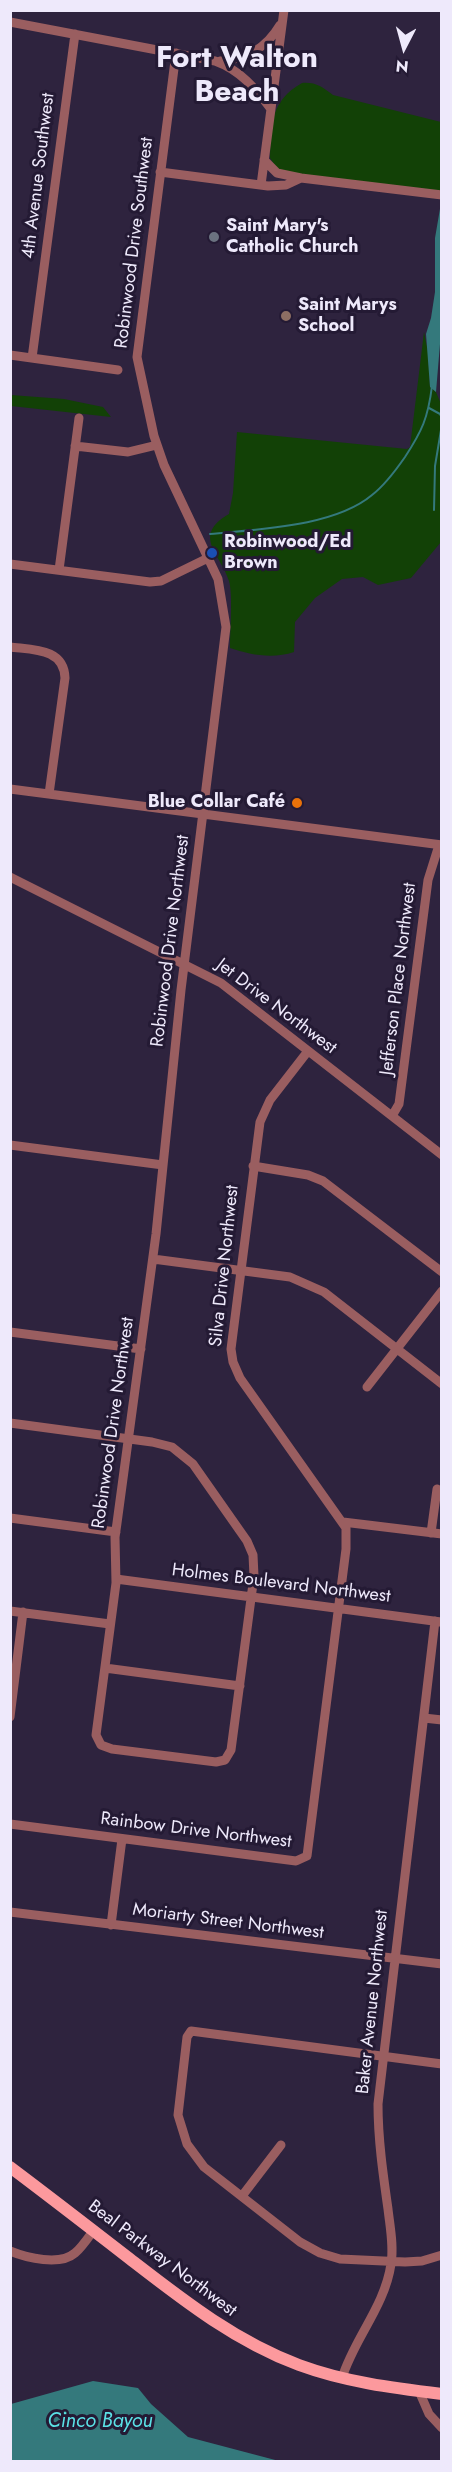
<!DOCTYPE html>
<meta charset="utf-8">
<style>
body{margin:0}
#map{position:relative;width:452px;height:2472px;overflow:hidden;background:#2e233e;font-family:Jost,sans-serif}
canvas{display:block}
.frame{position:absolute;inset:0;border:12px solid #eee9fb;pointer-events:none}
.north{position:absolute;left:374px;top:18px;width:60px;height:60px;-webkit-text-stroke:4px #241a34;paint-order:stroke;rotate:186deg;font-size:16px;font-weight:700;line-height:24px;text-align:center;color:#eee9fb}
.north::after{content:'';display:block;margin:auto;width:21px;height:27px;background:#eee9fb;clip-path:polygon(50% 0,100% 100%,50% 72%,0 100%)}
</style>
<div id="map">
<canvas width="452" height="2472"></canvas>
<div class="frame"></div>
<div class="north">N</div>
</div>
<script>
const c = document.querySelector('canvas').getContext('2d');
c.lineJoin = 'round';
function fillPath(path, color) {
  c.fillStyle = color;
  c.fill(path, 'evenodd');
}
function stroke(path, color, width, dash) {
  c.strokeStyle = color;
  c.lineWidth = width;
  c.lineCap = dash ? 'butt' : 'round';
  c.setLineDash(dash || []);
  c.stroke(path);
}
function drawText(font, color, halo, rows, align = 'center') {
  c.font = font + ' Jost,sans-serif';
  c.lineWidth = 6;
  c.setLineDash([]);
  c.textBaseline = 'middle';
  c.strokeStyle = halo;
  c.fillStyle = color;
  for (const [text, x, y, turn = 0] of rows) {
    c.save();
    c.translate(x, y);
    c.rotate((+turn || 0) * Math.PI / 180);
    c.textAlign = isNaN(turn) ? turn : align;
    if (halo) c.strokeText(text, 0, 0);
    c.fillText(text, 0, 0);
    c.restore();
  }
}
fillPath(new Path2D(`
 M 302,83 C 316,82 322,87 333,95 L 441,122 L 442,189 L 439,192 L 286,173 L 278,170 L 270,158 C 271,125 270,101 302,83 Z
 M 424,332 L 428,352 L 430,387 L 436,392 L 441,404 L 441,542 L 411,578 L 378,585 L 363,577 L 342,579 L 315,598 L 295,622 L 294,652 C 273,659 250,655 230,648 C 230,632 233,594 229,581 C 221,554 191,536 229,514 L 233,493 L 237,432 L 407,449 L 410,447 Z
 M 11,395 L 64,399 L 103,407 L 111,417 L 11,406 Z`), '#124106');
fillPath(new Path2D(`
 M 441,203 L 442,320 L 436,392 L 430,387 L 426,334 L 431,318 L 435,292 L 435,238 Z
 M 93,2381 L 138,2388 L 151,2404 L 188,2437 L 279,2461 L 11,2461 L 11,2404 Z`), '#34797c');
stroke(new Path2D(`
 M 429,408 L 440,414 L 442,418
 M 434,510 L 435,466 L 442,424
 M 210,534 C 257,529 334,527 372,495 C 385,485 396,470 405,457 C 422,431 428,418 432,386`), '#34797c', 2);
stroke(new Path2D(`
 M 10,22 L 215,61 C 240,70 255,88 271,109
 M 220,61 C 246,60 267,47 280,25
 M 264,160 L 277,173 L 301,178
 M 160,172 L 268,186 L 286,185 L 301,178 L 442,195
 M 261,185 L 284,10
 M 10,355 L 118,370
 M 32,358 L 75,34
 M 75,446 L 128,452 L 157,445
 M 10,564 L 150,582 L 161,581 L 208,558
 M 59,570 L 79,418
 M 10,647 C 33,650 64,648 65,678 L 49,794
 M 10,789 L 442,845
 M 10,877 L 221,983 L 442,1155
 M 392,1116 L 399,1104 L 428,880 L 439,845
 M 10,1145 L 163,1165
 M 253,1166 L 308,1175 L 323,1181 L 442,1272
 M 153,1259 L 290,1277 L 324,1292 L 442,1384
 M 10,1332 L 141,1349
 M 367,1387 L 442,1291
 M 10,1423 L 152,1442 L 172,1447 L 193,1464 L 247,1541 L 253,1555 L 254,1576 L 231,1750 L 225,1760 L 216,1762 L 112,1749 L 101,1745 L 96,1735 L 116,1583 L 115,1537 L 117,1523 L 156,1234 L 181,990 L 226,627 L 218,579 L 164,465 L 154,436 L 137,357 L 176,53
 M 10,1518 L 116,1532
 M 343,1522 L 442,1534
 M 431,1533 L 437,1489
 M 116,1579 L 441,1622
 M 10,1611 L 110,1624
 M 105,1668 L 240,1686
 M 10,1717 L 23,1612
 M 424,1718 L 442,1720
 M 10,1824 L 296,1861 L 307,1856 L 346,1549 L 346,1528 L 240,1378 L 233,1362 L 231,1349 L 260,1122 L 270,1100 L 308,1051
 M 10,1912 L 442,1964
 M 111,1925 L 122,1839
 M 442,2064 L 191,2031 L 187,2037 L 178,2115 L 187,2144 L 204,2167 L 300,2242 L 320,2253 L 340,2259 L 405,2262 L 422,2261 L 442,2255
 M 242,2196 L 281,2145
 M 10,2251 C 27,2258 60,2266 75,2253 C 82,2247 88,2238 93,2231
 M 342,2378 C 354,2339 385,2306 391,2264 C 394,2246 390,2227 388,2209 C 383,2174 378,2139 378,2104 L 435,1621
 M 419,2391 L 429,2414 L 442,2428`), '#9a5e60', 9);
stroke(new Path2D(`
 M 10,2167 C 50,2197 90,2228 130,2259 C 183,2300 235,2341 299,2365 C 345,2382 393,2388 442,2394`), '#fc999d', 12);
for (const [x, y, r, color] of [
 [214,237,6,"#6b7280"],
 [286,316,6,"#8d6e63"],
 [212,553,6,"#1a4fb4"],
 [297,803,6,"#e8710a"]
]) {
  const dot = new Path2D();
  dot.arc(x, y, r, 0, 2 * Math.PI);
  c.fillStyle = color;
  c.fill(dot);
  stroke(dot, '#241a34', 2);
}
drawText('18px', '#eee9fb', '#241a34', [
 ["4th Avenue Southwest",39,176,-83],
 ["Robinwood Drive Southwest",135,243,-83],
 ["Robinwood Drive Northwest",171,941,-83],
 ["Jefferson Place Northwest",399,979,-83],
 ["Jet Drive Northwest",276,1007,37],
 ["Silva Drive Northwest",225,1266,-84],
 ["Robinwood Drive Northwest",114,1423,-82],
 ["Holmes Boulevard Northwest",281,1584,7],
 ["Rainbow Drive Northwest",196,1831,7],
 ["Moriarty Street Northwest",228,1922,7],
 ["Baker Avenue Northwest",373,2002,-84],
 ["Beal Parkway Northwest",162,2259,37]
]);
drawText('bold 18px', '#eee9fb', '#241a34', [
 ["Saint Mary's",226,227],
 ["Catholic Church",226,248],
 ["Saint Marys",298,306],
 ["School",298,327],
 ["Robinwood/Ed",224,543],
 ["Brown",224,564],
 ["Blue Collar Café",285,803,"right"]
], 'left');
drawText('italic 20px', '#5be1e6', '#241a34', [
 ["Cinco Bayou",100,2422]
]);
drawText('bold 30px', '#eee9fb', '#241a34', [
 ["Fort Walton",237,60],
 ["Beach",237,94]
]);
</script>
